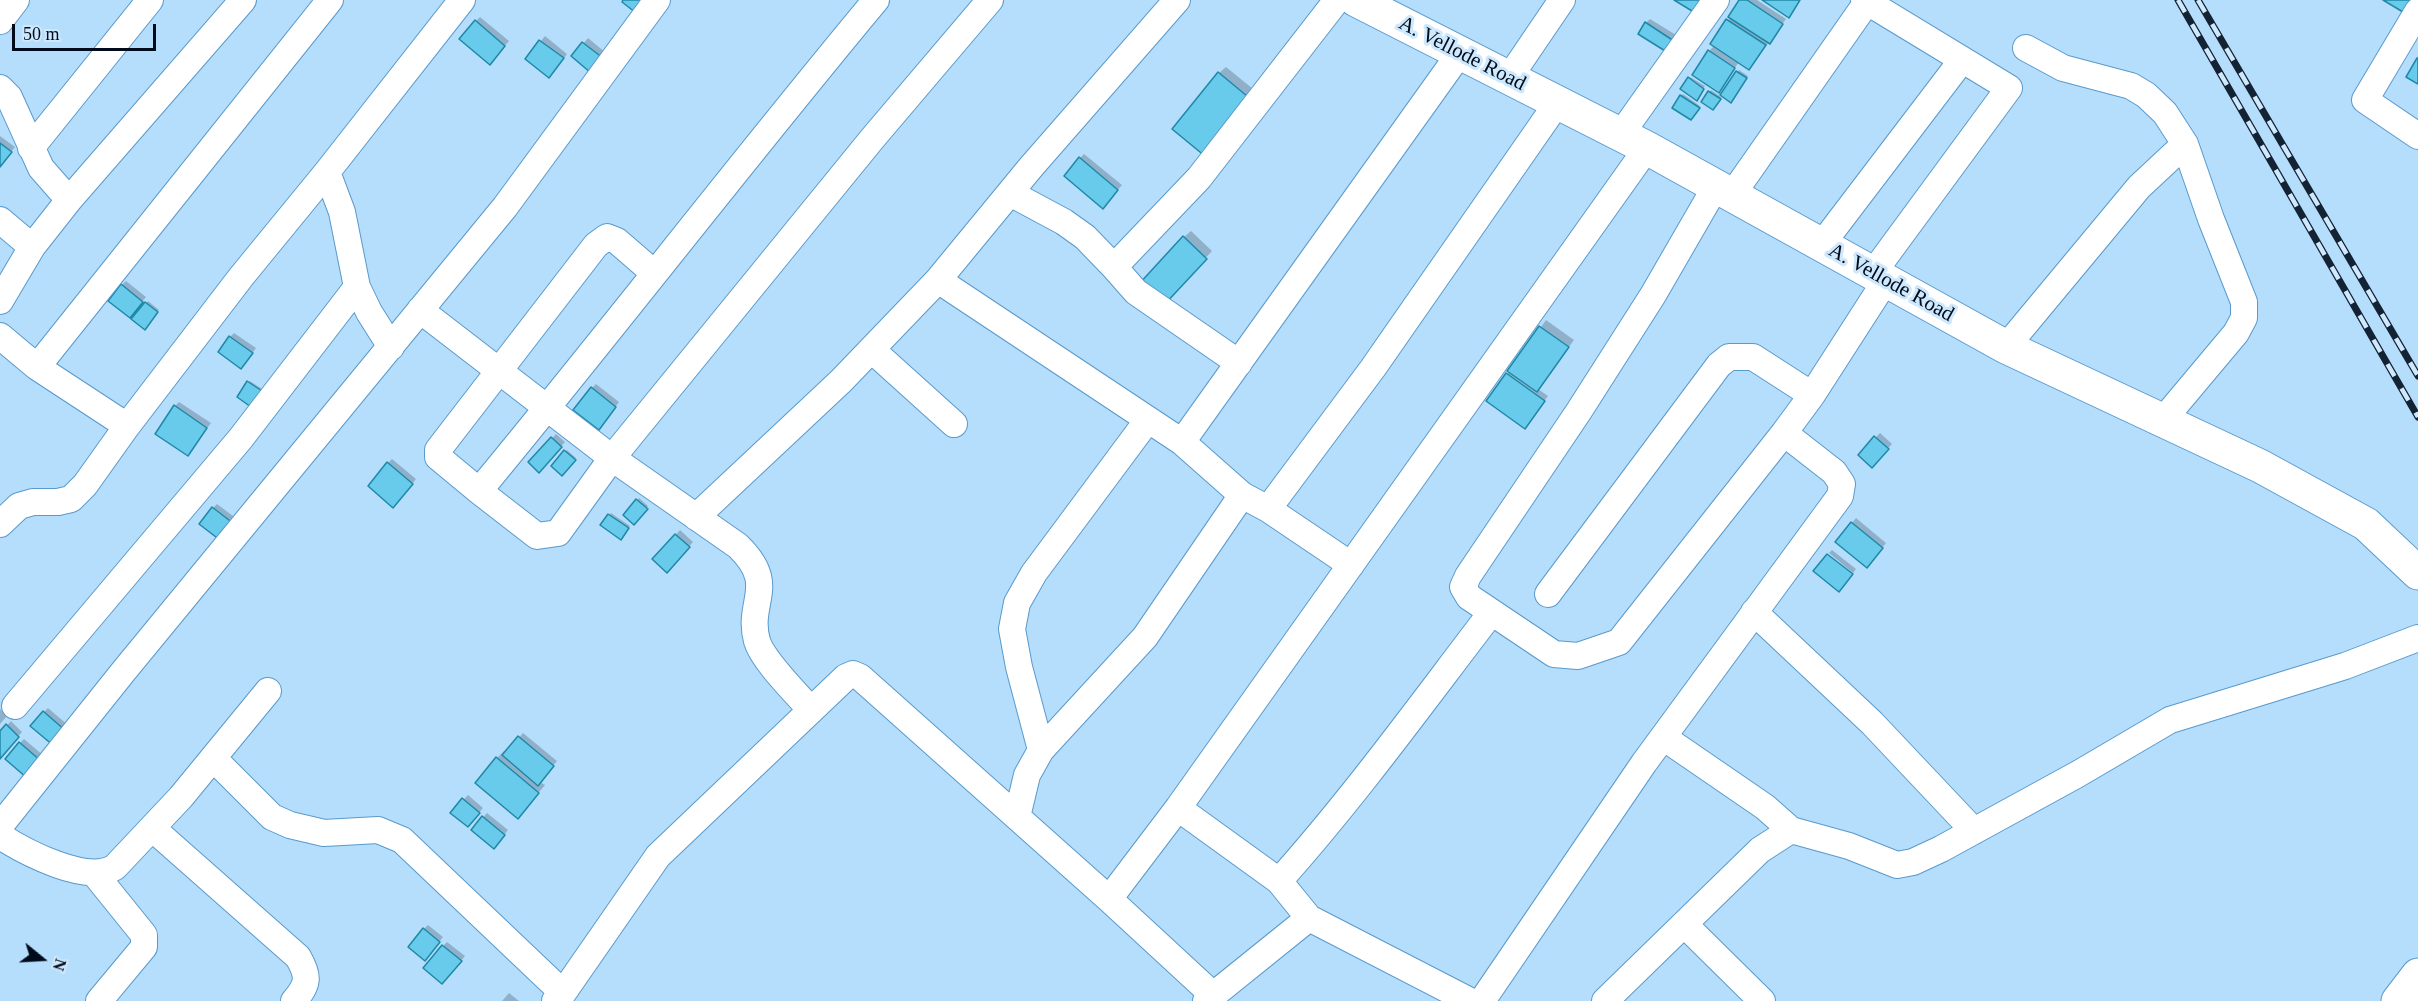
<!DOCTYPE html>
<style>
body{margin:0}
#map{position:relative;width:2418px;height:1001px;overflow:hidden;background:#b5ddfc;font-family:"Times New Roman",serif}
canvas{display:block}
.north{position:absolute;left:12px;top:929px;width:60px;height:60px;-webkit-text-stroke:4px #cee8fd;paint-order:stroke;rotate:108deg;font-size:16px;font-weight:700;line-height:24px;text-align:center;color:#000c1b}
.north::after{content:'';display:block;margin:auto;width:21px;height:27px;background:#000c1b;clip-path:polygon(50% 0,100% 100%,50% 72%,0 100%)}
.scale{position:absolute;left:12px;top:24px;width:144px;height:27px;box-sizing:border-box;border:3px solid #000c1b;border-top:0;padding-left:8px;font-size:18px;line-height:21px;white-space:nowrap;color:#000c1b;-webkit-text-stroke:4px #cee8fd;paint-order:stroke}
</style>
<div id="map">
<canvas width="2418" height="1001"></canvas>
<div class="north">N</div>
<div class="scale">50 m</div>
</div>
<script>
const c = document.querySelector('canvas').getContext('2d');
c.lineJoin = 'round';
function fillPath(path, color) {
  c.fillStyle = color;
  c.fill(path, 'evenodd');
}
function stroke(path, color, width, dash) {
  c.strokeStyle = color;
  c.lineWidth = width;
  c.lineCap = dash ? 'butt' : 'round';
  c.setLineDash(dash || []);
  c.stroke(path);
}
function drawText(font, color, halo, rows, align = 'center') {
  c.font = font + ' "Times New Roman",serif';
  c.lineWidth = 6;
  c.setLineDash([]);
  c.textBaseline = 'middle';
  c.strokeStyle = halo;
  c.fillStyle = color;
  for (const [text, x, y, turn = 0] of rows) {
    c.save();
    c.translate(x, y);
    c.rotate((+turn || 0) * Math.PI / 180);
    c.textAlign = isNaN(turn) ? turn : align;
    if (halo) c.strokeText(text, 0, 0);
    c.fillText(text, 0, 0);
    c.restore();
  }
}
fillPath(new Path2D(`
 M 1741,0 L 1757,0 L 1786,19 L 1753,64 L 1749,68 L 1739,62 L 1719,91 L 1709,51 L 1714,46 Z
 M 480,17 L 509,41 L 494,59 L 476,21 Z
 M 1650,19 L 1681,38 L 1674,48 L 1646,23 Z
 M 545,36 L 567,54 L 554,72 L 527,58 Z
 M 588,38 L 606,53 L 595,67 L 573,56 Z
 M 1226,67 L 1258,93 L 1213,149 L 1219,73 Z
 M 1739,70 L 1748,76 L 1733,99 L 1723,95 L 1715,107 L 1703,102 L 1711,90 L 1721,97 Z
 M 1690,77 L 1705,86 L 1698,97 L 1689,78 Z
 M 1683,94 L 1700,106 L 1693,117 L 1681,96 Z
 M 0,136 L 15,147 L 0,165 Z
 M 1084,154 L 1122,185 L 1107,202 L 1080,158 Z
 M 1191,231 L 1212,251 L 1169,298 L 1184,237 Z
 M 126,281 L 146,297 L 134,312 L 122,285 Z
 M 148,301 L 159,310 L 144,328 L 133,319 Z
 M 1546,320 L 1574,340 L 1538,389 L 1548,396 L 1529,423 L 1507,374 Z
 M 234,333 L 256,348 L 245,363 L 230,337 Z
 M 250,381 L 262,389 L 252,404 L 249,382 Z
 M 596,384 L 619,402 L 603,424 L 592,388 Z
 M 179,402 L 211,423 L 188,454 L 175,406 Z
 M 1880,433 L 1892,444 L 1872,465 L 1860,454 Z
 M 556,434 L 565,442 L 539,471 L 530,462 Z
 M 567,450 L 576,458 L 562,474 L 553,466 Z
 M 392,459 L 416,479 L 398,502 L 388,463 Z
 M 639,498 L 648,506 L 634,523 L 625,515 Z
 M 217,504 L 241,522 L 225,542 L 213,508 Z
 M 611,513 L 630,526 L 623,536 L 602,525 Z
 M 1856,518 L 1886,543 L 1871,562 L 1837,541 Z
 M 680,530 L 693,542 L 671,567 L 654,559 Z
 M 1832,550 L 1856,569 L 1853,573 L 1829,553 Z
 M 48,708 L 69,726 L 58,740 L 44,712 Z
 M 0,709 L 7,716 L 0,724 Z
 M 11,721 L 22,732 L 0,757 L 0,733 Z
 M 523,733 L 557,761 L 540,782 L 545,785 L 524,810 L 497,758 L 504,751 L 506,753 Z
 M 24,739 L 44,756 L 27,776 L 20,743 Z
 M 468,795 L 483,808 L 472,821 L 452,812 Z
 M 487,813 L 508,830 L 498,843 L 473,829 Z
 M 428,925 L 443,937 L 429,955 L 424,929 Z
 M 447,942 L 465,956 L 447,978 L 443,946 Z
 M 509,993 L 519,1001 L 502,1001 Z`), '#0003');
const building = new Path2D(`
 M 623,0 L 652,0 L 640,16 L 622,2 Z
 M 1674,0 L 1705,0 L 1697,14 Z
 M 1739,0 L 1747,0 L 1783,24 L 1770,44 L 1728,17 Z
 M 1762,0 L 1800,0 L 1789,18 Z
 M 2383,0 L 2417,0 L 2408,15 Z
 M 1726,19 L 1766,45 L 1749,70 L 1710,44 Z
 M 475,20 L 505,46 L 490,65 L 459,39 Z
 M 1645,22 L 1677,43 L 1670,54 L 1638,34 Z
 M 539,40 L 564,58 L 549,78 L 525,59 Z
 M 582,42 L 603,58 L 591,73 L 571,56 Z
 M 1708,50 L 1735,68 L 1719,93 L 1692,75 Z
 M 2417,58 L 2418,58 L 2418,84 L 2406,77 Z
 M 1736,71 L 1747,78 L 1731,103 L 1720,95 Z
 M 1218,72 L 1253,101 L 1206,157 L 1172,129 Z
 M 1688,77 L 1704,89 L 1697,101 L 1680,89 Z
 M 1708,91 L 1721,99 L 1713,110 L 1701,102 Z
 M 1680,95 L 1700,108 L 1691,120 L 1672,108 Z
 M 0,143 L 12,152 L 0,167 Z
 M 1079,157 L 1118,190 L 1103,209 L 1064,176 Z
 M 1183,236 L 1207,259 L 1163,306 L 1139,284 Z
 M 121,284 L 143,302 L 130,318 L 108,301 Z
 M 145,302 L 158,312 L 145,330 L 131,319 Z
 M 1539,326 L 1569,347 L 1537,392 L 1507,371 Z
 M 229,336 L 253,353 L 241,369 L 218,352 Z
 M 1506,373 L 1545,401 L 1525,429 L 1486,401 Z
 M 247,381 L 262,391 L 251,407 L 237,397 Z
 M 591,387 L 616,407 L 599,430 L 573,410 Z
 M 174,405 L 207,428 L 188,456 L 155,434 Z
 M 1874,436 L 1889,449 L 1872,468 L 1858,455 Z
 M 551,437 L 562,447 L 539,473 L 528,462 Z
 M 564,450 L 576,460 L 562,476 L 551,466 Z
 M 387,462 L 413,484 L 393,508 L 368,486 Z
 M 636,499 L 648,509 L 634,525 L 623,515 Z
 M 212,507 L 238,527 L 225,544 L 199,524 Z
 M 608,514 L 629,528 L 621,540 L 600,525 Z
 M 1851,522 L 1883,548 L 1867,568 L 1835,542 Z
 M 675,534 L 690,547 L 667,573 L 652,559 Z
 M 1827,554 L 1853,574 L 1839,592 L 1813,571 Z
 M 43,711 L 66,731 L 54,746 L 30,726 Z
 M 6,724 L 19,737 L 0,759 L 0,731 Z
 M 518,736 L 554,766 L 538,786 L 502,755 Z
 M 19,742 L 41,761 L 27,778 L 5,759 Z
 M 496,757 L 539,793 L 518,819 L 475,783 Z
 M 462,798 L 480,813 L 468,827 L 450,813 Z
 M 482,816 L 505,835 L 494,849 L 471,830 Z
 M 423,928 L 440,942 L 425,961 L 408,947 Z
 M 442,945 L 462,961 L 442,984 L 423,968 Z`);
fillPath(building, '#69cbec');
stroke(building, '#1f88a7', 1.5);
const minor = new Path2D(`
 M 1864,0 L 2009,88 L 1873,273
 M 2418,11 L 2365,100 L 2418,136
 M 0,21 L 16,0
 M 2026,48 L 2063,68 L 2131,86 L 2146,95 L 2165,113 L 2185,144 L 2211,219 L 2244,302 L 2244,318 L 2236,333 L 2163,420
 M 1509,78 L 1562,0
 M 0,88 L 9,97 L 41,168 L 69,200
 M 1621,134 L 1716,0
 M 31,148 L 150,0
 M 327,172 L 342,212 L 357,287 L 369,312 L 391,347
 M 1716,186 L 1653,295 L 1579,411 L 1468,576 L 1463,587 L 1469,597 L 1554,654 L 1578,656 L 1619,642 L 1784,433 L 1812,395 L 1886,280
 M 1010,193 L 1064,222 L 1085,237 L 1114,267 L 1199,178 L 1337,0
 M 1732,195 L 1867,2
 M 0,220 L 32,247
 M 1822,244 L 1962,60
 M 1114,267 L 1136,292 L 1239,363
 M 654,273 L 617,241 L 607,237 L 596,245 L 438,450 L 438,457 L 479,491 C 613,329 741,162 876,0
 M 938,280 L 1182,442 L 1242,495
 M 0,301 L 32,247 L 69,200 L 243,0
 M 420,310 L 612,458 L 738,546 C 779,586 746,601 757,641 C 763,661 797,694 811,710
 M 0,336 L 37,367 L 127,426
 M 2006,347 L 2139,187 L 2185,144
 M 872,350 L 954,424
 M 37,367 L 330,0
 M 1182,442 L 1460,53
 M 479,491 L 537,536 L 558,533 L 612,458 L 872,139 L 990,0
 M 1268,509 L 1351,565
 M 696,517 L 841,381 L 938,280 L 1031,167 L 1177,0
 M 0,524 L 19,506 L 33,502 L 58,502 L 71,499 L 85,485 L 127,426 L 241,277 L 327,172 L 462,0
 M 1548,594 L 1719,365 L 1729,357 L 1753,357 L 1812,395
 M 1754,612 L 1872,723 L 1974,831
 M 15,706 L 241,438 L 357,287
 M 1663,737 L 1765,807 L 1791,830
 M 1041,750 L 1019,667 L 1012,629 L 1017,603 L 1034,573 L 1147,421
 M 213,758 L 272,817 L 290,825 L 324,833 L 378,830 L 402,840 L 563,993
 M 1178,808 L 1279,881
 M 1017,817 L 1027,775 L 1041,750 L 1145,637 L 1242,495 L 1268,509 L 1373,368 L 1558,102
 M 0,826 L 123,672 L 505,207 L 657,0
 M 152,828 L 298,957 C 309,976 309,984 294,1001
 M 0,836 C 25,852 87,885 115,867 L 181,797 L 268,691
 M 94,873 L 144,935 L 144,947 L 99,1001
 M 1109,899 L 1178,808 L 1647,148
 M 1309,918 L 1279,881 C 1355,796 1422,703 1491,613
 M 1684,924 L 1762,1001
 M 555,1001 L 563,993 L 658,856 L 846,677 L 853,674 L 860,677 L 1109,899 L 1213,995
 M 1206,1001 L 1309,918 L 1470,1001
 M 1482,1001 L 1644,763 L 1840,496 L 1842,484 L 1834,472 L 1784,433
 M 1605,1001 L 1760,850 L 1791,830 L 1849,846 L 1897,865 L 1913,862 L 1941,849 L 2078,774 L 2170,720 L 2345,666 L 2418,638`);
const major = new Path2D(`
 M 1356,0 L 1647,148 L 2006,347 L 2260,466 L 2366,524 L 2418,573
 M 2398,1001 L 2418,975`);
stroke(minor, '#599acc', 28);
stroke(major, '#599acc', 35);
stroke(minor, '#fff', 26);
stroke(major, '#fff', 33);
const rail = new Path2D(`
 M 2178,0 L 2418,417
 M 2198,0 L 2418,376`);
stroke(rail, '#142334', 7);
stroke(rail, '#cee8fd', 4.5, [14]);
drawText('21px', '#000c1b', '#cee8fd', [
 ["A. Vellode Road",1462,54,27],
 ["A. Vellode Road",1891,283,29]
]);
</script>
